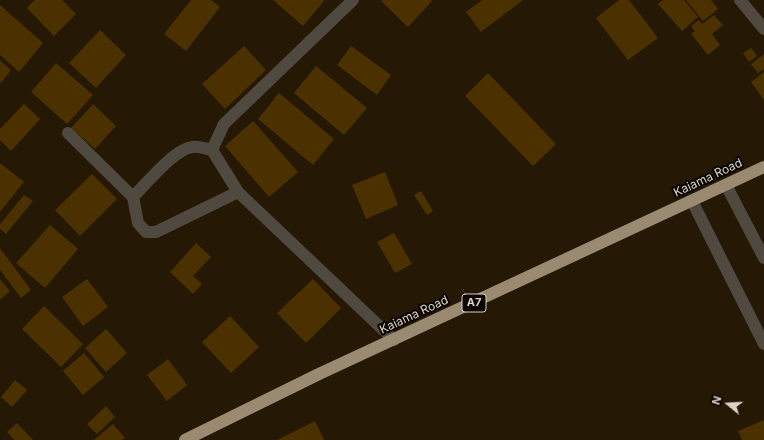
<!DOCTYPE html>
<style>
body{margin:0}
#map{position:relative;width:764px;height:440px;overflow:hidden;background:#251804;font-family:Inter,sans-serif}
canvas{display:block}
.north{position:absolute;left:708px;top:384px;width:40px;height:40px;-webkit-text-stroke:3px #0a0501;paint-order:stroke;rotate:288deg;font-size:11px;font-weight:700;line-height:16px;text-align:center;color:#dcd3c6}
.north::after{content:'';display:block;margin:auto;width:14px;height:18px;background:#dcd3c6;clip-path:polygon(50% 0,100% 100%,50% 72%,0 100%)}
</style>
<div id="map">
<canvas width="764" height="440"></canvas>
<div class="north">N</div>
</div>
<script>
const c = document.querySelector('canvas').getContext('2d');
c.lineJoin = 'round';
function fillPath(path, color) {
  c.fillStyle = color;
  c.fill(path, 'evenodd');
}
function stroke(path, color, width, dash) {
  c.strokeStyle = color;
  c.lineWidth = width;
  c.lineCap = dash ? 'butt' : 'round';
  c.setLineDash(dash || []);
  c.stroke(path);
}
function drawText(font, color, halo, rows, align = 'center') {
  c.font = font + ' Inter,sans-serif';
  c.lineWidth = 4;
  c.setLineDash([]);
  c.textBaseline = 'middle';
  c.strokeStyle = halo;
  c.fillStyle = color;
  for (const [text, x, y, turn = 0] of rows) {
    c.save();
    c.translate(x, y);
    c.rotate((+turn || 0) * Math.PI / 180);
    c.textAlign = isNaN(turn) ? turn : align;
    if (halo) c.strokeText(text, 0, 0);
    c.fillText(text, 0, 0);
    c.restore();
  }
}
fillPath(new Path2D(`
 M 35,0 L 62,0 L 76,14 L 54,36 L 27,8 Z
 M 191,0 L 211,0 L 220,7 L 186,51 L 164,34 Z
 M 273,0 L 323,0 L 324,1 L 303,26 Z
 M 383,0 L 431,0 L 432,1 L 408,27 L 381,1 Z
 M 482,0 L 523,0 L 481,32 L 466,12 Z
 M 619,0 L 629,0 L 658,38 L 628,60 L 596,18 Z
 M 663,0 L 684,0 L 698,17 L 682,31 L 658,4 Z
 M 686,0 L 711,0 L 718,9 L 703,21 Z
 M 0,5 L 43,43 L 19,72 L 0,55 Z
 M 714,15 L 723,25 L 712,34 L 720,45 L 708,55 L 691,34 L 695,31 L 691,26 L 699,20 L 702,24 Z
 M 100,30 L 126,55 L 96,88 L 69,63 Z
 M 244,46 L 266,70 L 225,109 L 202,84 Z
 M 351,46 L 391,75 L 377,95 L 337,65 Z
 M 751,48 L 757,56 L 749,62 L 743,53 Z
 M 764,54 L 764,69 L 758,73 L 751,64 Z
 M 0,60 L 11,70 L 0,84 Z
 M 56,63 L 93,95 L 67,124 L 31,92 Z
 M 316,66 L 367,108 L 344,135 L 294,93 Z
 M 764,72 L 764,100 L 751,82 Z
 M 488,73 L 556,144 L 533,166 L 465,96 Z
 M 279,93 L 334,139 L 313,165 L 258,119 Z
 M 24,104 L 40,119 L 11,151 L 0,140 L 0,129 Z
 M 93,104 L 116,126 L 95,149 L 71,128 Z
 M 253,121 L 298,172 L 269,197 L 225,146 Z
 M 0,163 L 24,182 L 0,212 Z
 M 385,172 L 398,205 L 366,219 L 352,185 Z
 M 92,174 L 117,199 L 80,236 L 55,210 Z
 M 421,191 L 433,211 L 427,215 L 414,195 Z
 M 24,195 L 33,201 L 6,234 L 0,229 L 0,224 Z
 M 50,225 L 78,249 L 45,288 L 16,263 Z
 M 394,233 L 412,264 L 395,273 L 377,242 Z
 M 196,243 L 211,257 L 193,276 L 202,284 L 193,294 L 170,272 Z
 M 0,248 L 31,290 L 21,298 L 0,270 Z
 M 0,279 L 10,291 L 0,300 Z
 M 87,279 L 108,307 L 83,326 L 62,297 Z
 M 313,279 L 341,308 L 306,343 L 277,313 Z
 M 44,306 L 83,344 L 61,367 L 22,329 Z
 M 230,316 L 259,347 L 231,373 L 202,342 Z
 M 106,329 L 127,353 L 106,372 L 85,348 Z
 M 84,353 L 104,377 L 83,395 L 63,371 Z
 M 168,359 L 187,385 L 167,401 L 147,375 Z
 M 15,380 L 27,390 L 12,407 L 1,397 Z
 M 106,406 L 115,417 L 97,434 L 87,424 Z
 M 764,420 L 764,440 L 742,440 L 738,431 Z
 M 315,421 L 324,440 L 277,440 Z
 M 17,423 L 33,440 L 14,440 L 7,432 Z
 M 113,424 L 125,438 L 122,440 L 94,440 Z`), '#4b3100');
stroke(new Path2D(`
 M 353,0 L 224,124 L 212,150 L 238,192 L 394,340
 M 740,0 L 764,29
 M 68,133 L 133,197 L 138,223 L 146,232 L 156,232 L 238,192
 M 726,185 L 764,258
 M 133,197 C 146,184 175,148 193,147 C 199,146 206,149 212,150
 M 692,201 L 764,344`), '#504940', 12);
stroke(new Path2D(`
 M 185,440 L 319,374 L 764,167`), '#9a8a72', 12);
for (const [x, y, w] of [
 [474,303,24]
]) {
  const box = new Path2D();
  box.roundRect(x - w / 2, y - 9, w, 18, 3);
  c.fillStyle = '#0a0501';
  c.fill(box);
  stroke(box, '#dcd3c6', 1);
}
drawText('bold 11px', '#dcd3c6', null, [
 ["A7",474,303]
]);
drawText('12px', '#dcd3c6', '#0a0501', [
 ["Kaiama Road",708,178,-25],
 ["Kaiama Road",414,315,-25]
]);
</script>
